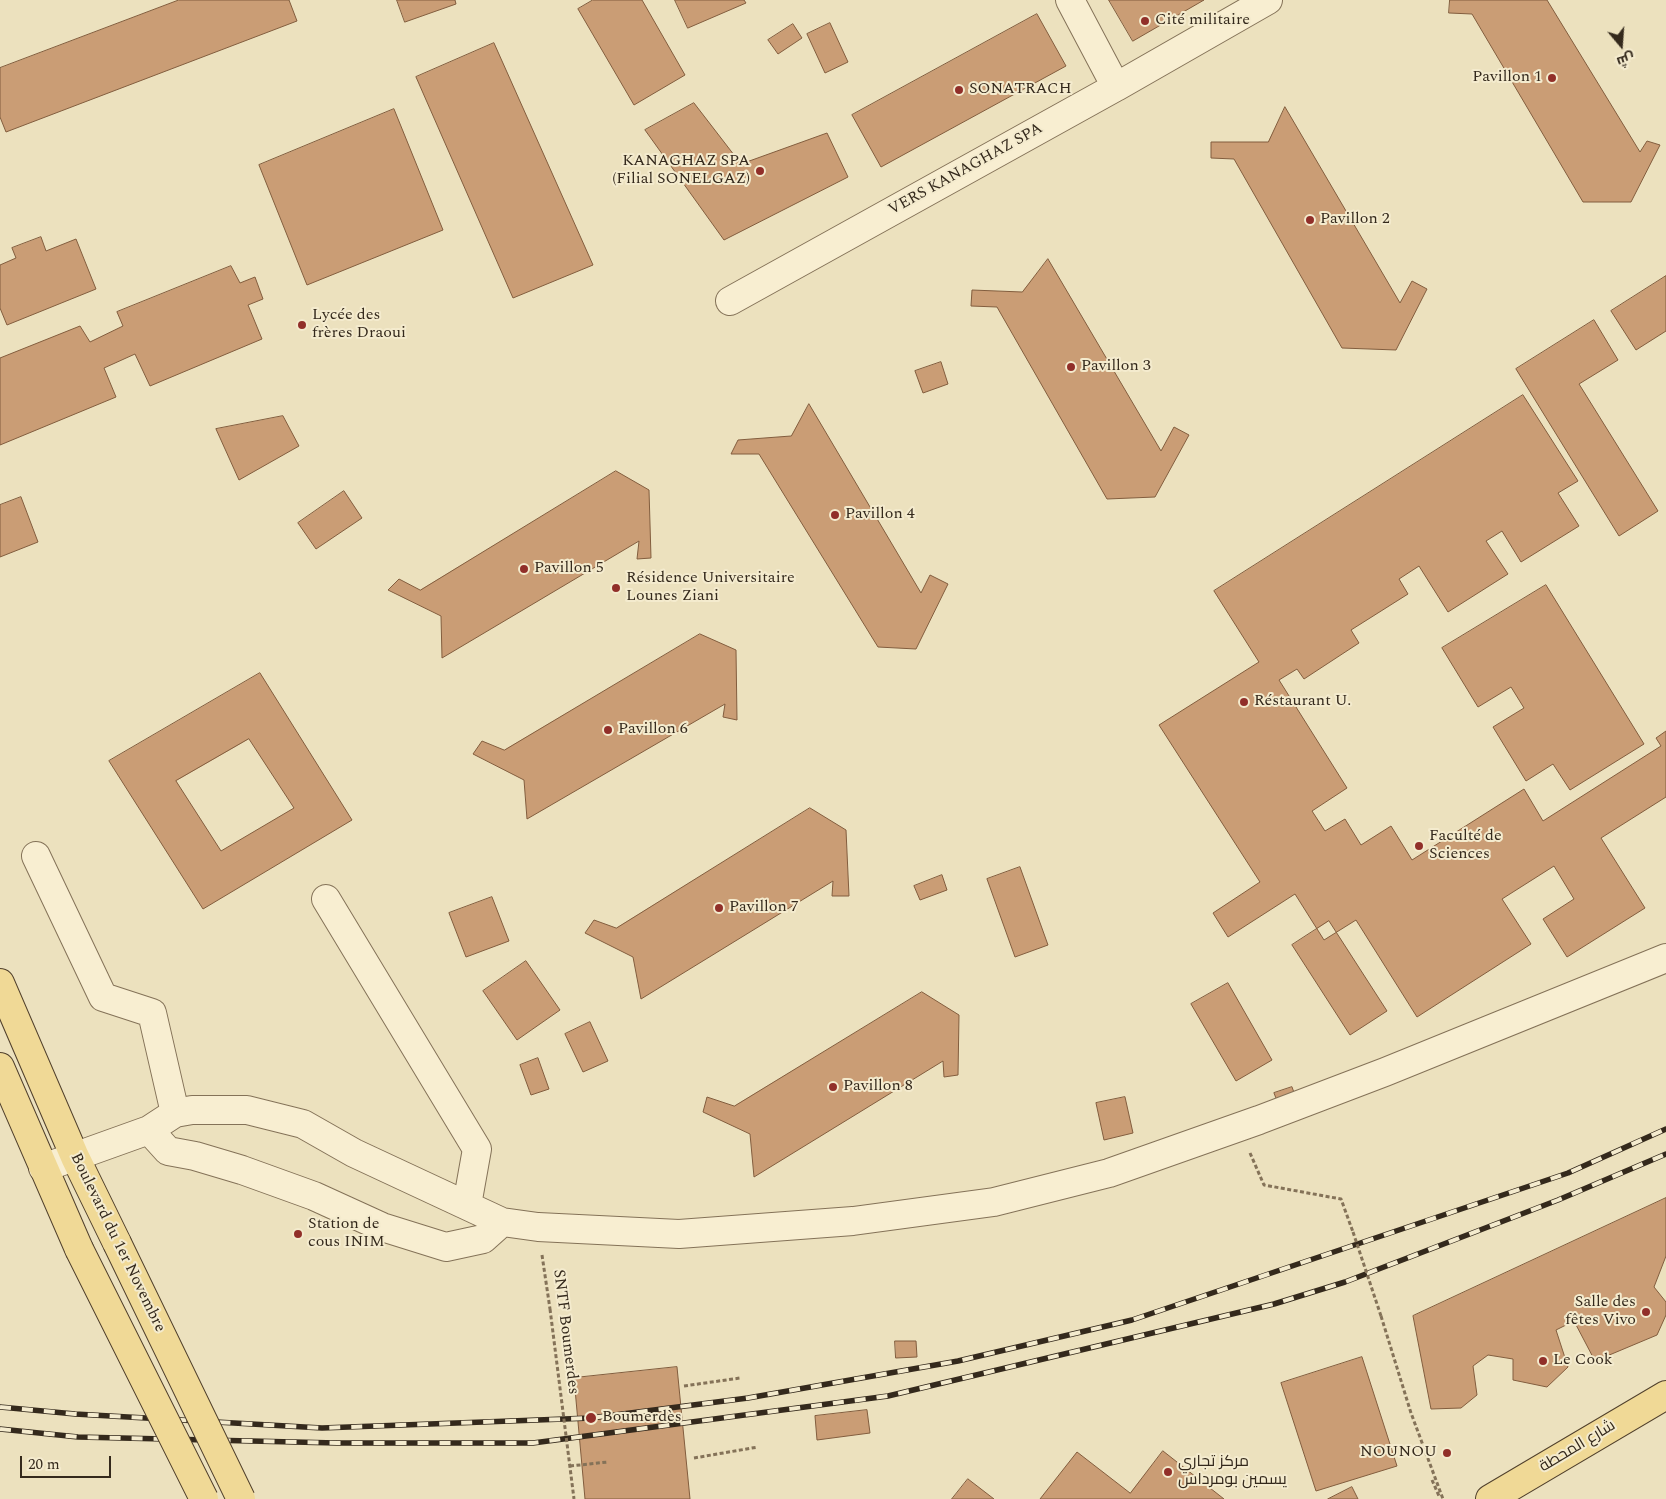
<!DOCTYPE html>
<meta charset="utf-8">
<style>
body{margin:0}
#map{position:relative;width:1666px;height:1499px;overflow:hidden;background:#ece1be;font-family:Spectral,Cairo,serif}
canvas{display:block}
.north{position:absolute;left:1596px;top:20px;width:50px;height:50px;-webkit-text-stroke:4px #f4ebce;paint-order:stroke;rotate:162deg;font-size:14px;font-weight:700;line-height:20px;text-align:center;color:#34291c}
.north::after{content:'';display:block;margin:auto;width:18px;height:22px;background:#34291c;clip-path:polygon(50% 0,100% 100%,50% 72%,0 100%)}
.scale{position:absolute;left:20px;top:1456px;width:91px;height:22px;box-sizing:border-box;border:2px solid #34291c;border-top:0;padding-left:6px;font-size:15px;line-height:18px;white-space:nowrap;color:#34291c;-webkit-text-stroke:4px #f4ebce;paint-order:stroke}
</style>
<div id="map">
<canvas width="1666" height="1499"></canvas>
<div class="north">ش</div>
<div class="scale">20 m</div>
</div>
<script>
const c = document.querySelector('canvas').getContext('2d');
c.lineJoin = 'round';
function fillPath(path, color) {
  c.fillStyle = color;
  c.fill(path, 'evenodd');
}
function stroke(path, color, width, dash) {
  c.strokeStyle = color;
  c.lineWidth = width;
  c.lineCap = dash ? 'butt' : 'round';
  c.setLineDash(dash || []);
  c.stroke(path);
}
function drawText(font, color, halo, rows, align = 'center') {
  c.font = font + ' Spectral,Cairo,serif';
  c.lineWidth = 4;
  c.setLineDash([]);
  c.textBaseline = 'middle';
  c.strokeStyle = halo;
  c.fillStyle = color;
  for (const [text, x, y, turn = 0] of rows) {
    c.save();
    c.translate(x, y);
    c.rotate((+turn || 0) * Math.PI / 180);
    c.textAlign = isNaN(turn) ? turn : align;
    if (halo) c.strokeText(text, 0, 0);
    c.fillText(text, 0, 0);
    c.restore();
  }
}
const building = new Path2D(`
 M 179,0 L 289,0 L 297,21 L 6,132 L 0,117 L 0,68 Z
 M 397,0 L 455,0 L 456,4 L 405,22 Z
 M 593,0 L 642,0 L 685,75 L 634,105 L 578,9 Z
 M 675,0 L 744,0 L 746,3 L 688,28 Z
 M 1109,0 L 1204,0 L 1133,41 Z
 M 1450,0 L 1547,0 L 1640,152 L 1647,141 L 1660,145 L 1631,202 L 1583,202 L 1472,14 L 1449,13 Z
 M 1037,14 L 1066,66 L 881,167 L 852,115 Z
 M 830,23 L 848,62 L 825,73 L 807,34 Z
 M 793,24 L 802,38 L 778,54 L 768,40 Z
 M 494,43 L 593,265 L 513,298 L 416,77 Z
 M 694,103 L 741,164 L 827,133 L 848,177 L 724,240 L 645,130 Z
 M 1285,107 L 1400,303 L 1412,281 L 1427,289 L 1396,350 L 1342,348 L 1234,159 L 1211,158 L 1211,142 L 1268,142 Z
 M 394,109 L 443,230 L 307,285 L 259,165 Z
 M 41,237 L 46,251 L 76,239 L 96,289 L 7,325 L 0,308 L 0,265 L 16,258 L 12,248 Z
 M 1048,259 L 1161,451 L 1174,427 L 1189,435 L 1155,497 L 1107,499 L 997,307 L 971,306 L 972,290 L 1022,292 Z
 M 231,266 L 240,283 L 255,277 L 263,299 L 248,305 L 262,339 L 150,386 L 135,354 L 104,368 L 116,397 L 0,445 L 0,358 L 80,326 L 90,342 L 123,326 L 117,312 Z
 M 1666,276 L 1666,331 L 1636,350 L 1611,311 Z
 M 1594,320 L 1618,360 L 1579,384 L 1658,511 L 1619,536 L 1516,369 Z
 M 941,362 L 948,384 L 923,393 L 915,371 Z
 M 1523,395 L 1578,481 L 1558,493 L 1579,526 L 1521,562 L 1502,531 L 1486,541 L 1508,574 L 1448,612 L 1419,566 L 1399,579 L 1408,594 L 1351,630 L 1359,643 L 1304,679 L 1297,669 L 1279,680 L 1347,788 L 1312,811 L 1325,831 L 1345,819 L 1361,845 L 1391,826 L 1412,860 L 1524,789 L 1543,821 L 1661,746 L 1656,738 L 1666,731 L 1666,797 L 1601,838 L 1645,908 L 1567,957 L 1543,919 L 1574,899 L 1554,866 L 1502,899 L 1531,944 L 1417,1017 L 1356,920 L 1324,940 L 1295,894 L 1228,937 L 1213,913 L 1260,882 L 1159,725 L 1259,662 L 1214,591 Z
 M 809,404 L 921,593 L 930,575 L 948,584 L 916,649 L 878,647 L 759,454 L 731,454 L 738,440 L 791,436 Z
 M 283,416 L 299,446 L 239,480 L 216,429 Z
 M 616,471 L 649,490 L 651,558 L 637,559 L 639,541 L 442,658 L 441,616 L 388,590 L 399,579 L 420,590 Z
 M 344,491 L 362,518 L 316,549 L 298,523 Z
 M 21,497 L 38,542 L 0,557 L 0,505 Z
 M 1546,585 L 1644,744 L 1570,790 L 1553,764 L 1526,781 L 1493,727 L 1524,708 L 1511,687 L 1478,707 L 1442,648 Z
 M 700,634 L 736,650 L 737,720 L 723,717 L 725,704 L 527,819 L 524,780 L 473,754 L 482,741 L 504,750 Z
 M 260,673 L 352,820 L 203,909 L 109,761 ZM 249,739 L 294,808 L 221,851 L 176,781 Z
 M 810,808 L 846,830 L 849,896 L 832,896 L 833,881 L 641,999 L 633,957 L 585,933 L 594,920 L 616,928 Z
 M 1020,867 L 1048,945 L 1015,957 L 987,879 Z
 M 942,875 L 947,890 L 920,900 L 914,886 Z
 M 492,897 L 509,941 L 466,957 L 449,913 Z
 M 1329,921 L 1387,1011 L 1350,1035 L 1292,945 Z
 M 526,961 L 560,1010 L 517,1040 L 483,991 Z
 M 1228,983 L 1272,1060 L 1236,1081 L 1191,1004 Z
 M 922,992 L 959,1015 L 958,1075 L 944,1077 L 943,1061 L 754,1177 L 750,1134 L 703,1112 L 707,1097 L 734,1106 Z
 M 590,1022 L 608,1061 L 583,1072 L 565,1034 Z
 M 538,1058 L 549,1089 L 531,1095 L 520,1065 Z
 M 1292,1087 L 1303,1117 L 1286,1124 L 1274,1093 Z
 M 1125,1097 L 1133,1133 L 1104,1140 L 1096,1103 Z
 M 1666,1198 L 1666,1256 L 1654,1287 L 1666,1302 L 1666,1315 L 1657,1335 L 1595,1361 L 1574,1321 L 1556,1330 L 1568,1367 L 1547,1387 L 1513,1380 L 1513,1359 L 1488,1355 L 1473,1366 L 1477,1395 L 1461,1408 L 1431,1409 L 1413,1316 Z
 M 895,1341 L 916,1341 L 917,1357 L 896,1358 Z
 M 1362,1357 L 1397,1466 L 1316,1491 L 1281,1383 Z
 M 677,1367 L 690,1499 L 585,1499 L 574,1378 Z
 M 867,1410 L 870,1433 L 817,1440 L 815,1416 Z
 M 1163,1451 L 1224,1499 L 1040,1499 L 1077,1452 L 1130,1493 Z
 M 968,1479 L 994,1499 L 952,1499 Z
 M 1352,1487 L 1358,1499 L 1328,1499 Z`);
fillPath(building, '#ca9d75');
stroke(building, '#825d3e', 1);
const minor = new Path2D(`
 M 1116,87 L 1268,0
 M 730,301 L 1116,87 L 1070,0
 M 36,856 L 103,997 L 152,1013 L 175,1113
 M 326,899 L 477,1149 L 467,1205
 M 149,1130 L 168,1151 L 195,1156 L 242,1170 L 314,1196 L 382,1227 L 446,1247 L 483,1239 L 502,1222
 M 43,1168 L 149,1130 L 175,1113 L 192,1110 L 247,1110 L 303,1124 L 354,1153 L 502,1222 L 538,1227 L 679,1234 L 853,1221 L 994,1202 L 1109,1173 L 1259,1120 L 1385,1072 L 1666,958`);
const major = new Path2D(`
 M 0,983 L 75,1157 L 117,1243
 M 0,1067 L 79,1249
 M 1490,1499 L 1666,1395`);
stroke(minor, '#847258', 30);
stroke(major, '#51402c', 30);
stroke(new Path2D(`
 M 1250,1153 L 1264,1185 L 1341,1199 L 1353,1232
 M 542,1255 L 550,1309
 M 1381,1316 L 1411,1413 L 1443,1499
 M 684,1386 L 740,1378
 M 694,1458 L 758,1447
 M 570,1466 L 608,1462
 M 1432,1480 L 1439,1496`), '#847258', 3, [4, 2.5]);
stroke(minor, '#f8eed1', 28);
stroke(major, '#f0d996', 28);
const rail = new Path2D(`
 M 0,1407 L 75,1414 L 322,1428 L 591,1418 L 748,1398 L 958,1361 L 1132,1320 L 1568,1173 L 1666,1129
 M 0,1429 L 78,1437 L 337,1443 L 533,1443 L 888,1396 L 1274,1304 L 1345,1282 L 1558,1200 L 1666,1154`);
stroke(rail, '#34291c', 5.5);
stroke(rail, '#f4ebce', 4, [11]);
const majorBridge = new Path2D(`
 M 117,1243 L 241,1499
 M 79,1249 L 204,1499`);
stroke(majorBridge, '#51402c', 30, []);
stroke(new Path2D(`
 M 1353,1232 L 1381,1316
 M 550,1309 L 574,1499`), '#847258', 3, [4, 2.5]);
stroke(majorBridge, '#f0d996', 28);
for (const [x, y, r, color] of [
 [1145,21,5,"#912f29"],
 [1552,78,5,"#912f29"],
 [959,90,5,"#912f29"],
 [760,171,5,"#912f29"],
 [1310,220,5,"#912f29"],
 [302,325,5,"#912f29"],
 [1071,367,5,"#912f29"],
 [835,515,5,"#912f29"],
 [524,569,5,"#912f29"],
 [616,588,5,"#912f29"],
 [1244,702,5,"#912f29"],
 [608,730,5,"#912f29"],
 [1419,846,5,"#912f29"],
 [719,908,5,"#912f29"],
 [833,1087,5,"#912f29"],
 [298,1234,5,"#912f29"],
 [1646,1312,5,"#912f29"],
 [1543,1361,5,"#912f29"],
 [591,1418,6,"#912f29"],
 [1447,1453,5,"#912f29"],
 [1168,1472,5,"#912f29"]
]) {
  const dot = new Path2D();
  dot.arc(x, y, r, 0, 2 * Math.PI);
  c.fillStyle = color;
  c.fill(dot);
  stroke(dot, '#f4ebce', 2);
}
drawText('16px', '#34291c', '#f4ebce', [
 ["Cité militaire",1155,21],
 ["Pavillon 1",1542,78,"right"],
 ["SONATRACH",969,90],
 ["KANAGHAZ SPA",750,162,"right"],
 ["(Filial SONELGAZ)",750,180,"right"],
 ["Pavillon 2",1320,220],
 ["Lycée des",312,316],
 ["frères Draoui",312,334],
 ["Pavillon 3",1081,367],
 ["Pavillon 4",845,515],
 ["Pavillon 5",534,569],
 ["Résidence Universitaire",626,579],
 ["Lounes Ziani",626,597],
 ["Réstaurant U.",1254,702],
 ["Pavillon 6",618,730],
 ["Faculté de",1429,837],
 ["Sciences",1429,855],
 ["Pavillon 7",729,908],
 ["Pavillon 8",843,1087],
 ["Station de",308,1225],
 ["cous INIM",308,1243],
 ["Salle des",1636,1303,"right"],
 ["fêtes Vivo",1636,1321,"right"],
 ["Le Cook",1553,1361],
 ["Boumerdès",602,1418],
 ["NOUNOU",1437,1453,"right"],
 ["مركز تجاري",1178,1463],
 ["يسمين بومرداس",1178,1481]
], 'left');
drawText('16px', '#34291c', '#f4ebce', [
 ["VERS KANAGHAZ SPA",966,170,-29],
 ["Boulevard du 1er Novembre",117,1243,64],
 ["SNTF Boumerdes",565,1332,83],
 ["شارع المحطة",1578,1447,-31]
]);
</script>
